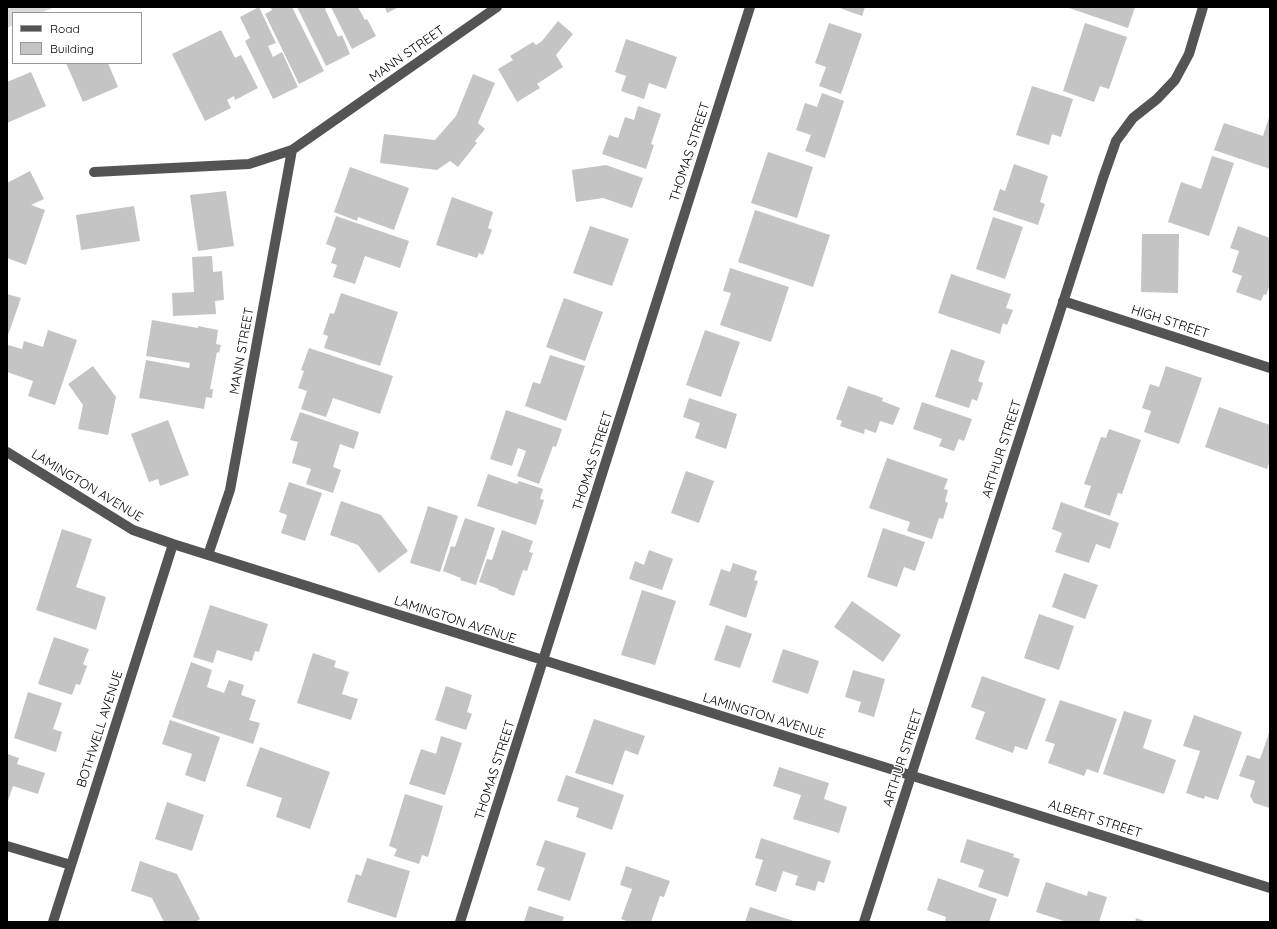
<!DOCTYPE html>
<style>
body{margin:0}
#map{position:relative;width:1277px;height:929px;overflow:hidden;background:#fff;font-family:Quicksand,sans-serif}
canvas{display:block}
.frame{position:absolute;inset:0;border:8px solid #000;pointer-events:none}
.legend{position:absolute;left:12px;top:12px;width:130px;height:52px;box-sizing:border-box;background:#fff;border:1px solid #999;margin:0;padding:5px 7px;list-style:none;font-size:12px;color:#000}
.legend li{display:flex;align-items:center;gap:8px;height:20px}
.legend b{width:20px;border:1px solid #999}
</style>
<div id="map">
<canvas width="1277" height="929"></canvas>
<div class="frame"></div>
<ul class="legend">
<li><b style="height:5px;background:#545454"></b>Road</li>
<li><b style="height:11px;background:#c4c4c4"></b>Building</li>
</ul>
</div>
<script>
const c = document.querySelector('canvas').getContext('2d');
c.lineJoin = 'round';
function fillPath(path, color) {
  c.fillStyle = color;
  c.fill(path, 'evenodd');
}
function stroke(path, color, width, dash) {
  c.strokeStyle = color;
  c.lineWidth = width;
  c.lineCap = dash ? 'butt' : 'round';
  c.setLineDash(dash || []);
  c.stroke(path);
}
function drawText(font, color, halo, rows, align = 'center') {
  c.font = font + ' Quicksand,sans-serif';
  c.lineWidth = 3;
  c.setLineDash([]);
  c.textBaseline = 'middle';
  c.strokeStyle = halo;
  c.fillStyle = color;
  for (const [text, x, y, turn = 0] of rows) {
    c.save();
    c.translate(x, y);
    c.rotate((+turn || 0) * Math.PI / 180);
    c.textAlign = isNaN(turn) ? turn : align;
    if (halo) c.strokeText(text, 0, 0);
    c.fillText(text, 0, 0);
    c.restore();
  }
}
fillPath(new Path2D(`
 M 7,7 L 55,7 L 40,13 L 13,13 L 13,25 L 7,28 Z`), '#dbdbdb');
fillPath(new Path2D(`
 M 259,7 L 276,43 L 268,46 L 273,57 L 282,52 L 298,87 L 273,99 L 245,41 L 250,38 L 240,17 Z
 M 270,7 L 292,7 L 324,71 L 299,84 L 265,14 L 272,10 Z
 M 297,7 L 326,7 L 326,8 L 325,9 L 338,37 L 342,35 L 350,54 L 326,66 Z
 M 331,7 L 358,7 L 365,20 L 367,19 L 376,36 L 352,49 Z
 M 385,7 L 399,7 L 387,13 Z
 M 837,7 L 865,7 L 862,16 Z
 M 1066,7 L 1135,7 L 1128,28 Z
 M 558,21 L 573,34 L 556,55 L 563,67 L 537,84 L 540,88 L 517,102 L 498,69 L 513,60 L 510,56 L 533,42 L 536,45 L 542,41 Z
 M 829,23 L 862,34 L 841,94 L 819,86 L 826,67 L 815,63 Z
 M 1085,23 L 1127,37 L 1109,89 L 1100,86 L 1094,102 L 1063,91 Z
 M 221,30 L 235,58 L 241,55 L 258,88 L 235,100 L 234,96 L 227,100 L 231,108 L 205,121 L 172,54 Z
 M 626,39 L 677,57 L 666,89 L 649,83 L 644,99 L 621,91 L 626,76 L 615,72 Z
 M 66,63 L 108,63 L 118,87 L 83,102 Z
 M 31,72 L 46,106 L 7,123 L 7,82 Z
 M 473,74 L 495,83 L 478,123 L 485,129 L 475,141 L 477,143 L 458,167 L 450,161 L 437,170 L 380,163 L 384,134 L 435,140 L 456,116 Z
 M 1032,86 L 1073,99 L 1061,137 L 1052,134 L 1049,145 L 1016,135 Z
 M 822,93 L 844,101 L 825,158 L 805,151 L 811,135 L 796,130 L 805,103 L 817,107 Z
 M 638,106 L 661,114 L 651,144 L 654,145 L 646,169 L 602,154 L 609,135 L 618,138 L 625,117 L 634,120 Z
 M 1270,114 L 1270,169 L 1214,150 L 1224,123 L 1263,136 Z
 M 768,152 L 813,167 L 797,218 L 751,203 Z
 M 1212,156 L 1234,163 L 1209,236 L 1168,222 L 1181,182 L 1201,189 Z
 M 1014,164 L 1048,176 L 1040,202 L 1045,204 L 1038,225 L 993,210 L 1000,189 L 1005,191 Z
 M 606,165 L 643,178 L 632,208 L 603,198 L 576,202 L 572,170 Z
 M 350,167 L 409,188 L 394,230 L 358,217 L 357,221 L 334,212 Z
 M 30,171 L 44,199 L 31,205 L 45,210 L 26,265 L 7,258 L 7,183 Z
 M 226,191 L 234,246 L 198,251 L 190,195 Z
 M 452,197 L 493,212 L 488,228 L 492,230 L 483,255 L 479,253 L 477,258 L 436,245 Z
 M 134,206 L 140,241 L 81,250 L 76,215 Z
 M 755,210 L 830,235 L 813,287 L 738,262 Z
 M 336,216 L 409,241 L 400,268 L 365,256 L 355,284 L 333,277 L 337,265 L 331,263 L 336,248 L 326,244 Z
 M 993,217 L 1023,227 L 1005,279 L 976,269 Z
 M 590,226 L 629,239 L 612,286 L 573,273 Z
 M 1238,226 L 1270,238 L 1270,284 L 1266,295 L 1264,294 L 1261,301 L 1236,292 L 1242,276 L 1232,272 L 1239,251 L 1230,248 Z
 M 1142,234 L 1179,234 L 1178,293 L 1141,292 Z
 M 212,256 L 213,272 L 222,271 L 224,300 L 215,301 L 216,314 L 173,316 L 172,293 L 194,292 L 192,257 Z
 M 730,268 L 789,287 L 771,342 L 720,325 L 731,293 L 723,291 Z
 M 951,274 L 1011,294 L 1006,308 L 1013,310 L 1007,325 L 1003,323 L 1000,334 L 938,313 Z
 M 341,293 L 398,312 L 380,366 L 324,348 L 328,336 L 323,334 L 330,313 L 334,314 Z
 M 7,294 L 21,298 L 7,338 Z
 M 564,298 L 603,312 L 585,361 L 546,347 Z
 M 152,320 L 198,328 L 198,326 L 218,330 L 216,344 L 221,345 L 219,353 L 217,352 L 210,389 L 213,389 L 212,398 L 206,397 L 204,409 L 139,398 L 146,360 L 189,368 L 190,363 L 146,356 Z
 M 48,330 L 77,340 L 55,405 L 28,396 L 33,381 L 7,372 L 7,348 L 8,345 L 22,349 L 24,341 L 43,347 Z
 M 705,330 L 740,342 L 721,397 L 686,385 Z
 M 309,348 L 393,376 L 380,414 L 333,398 L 326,417 L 301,409 L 307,391 L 298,388 L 304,371 L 301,370 Z
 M 951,349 L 985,361 L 978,381 L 983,383 L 977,401 L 972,399 L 969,408 L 935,397 Z
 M 550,355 L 585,366 L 566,421 L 525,406 L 533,382 L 540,384 Z
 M 93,366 L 116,397 L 108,435 L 78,429 L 83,405 L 68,384 Z
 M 1166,366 L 1202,378 L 1179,444 L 1144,432 L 1151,411 L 1142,408 L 1150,384 L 1159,387 Z
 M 848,386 L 883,398 L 882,401 L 900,408 L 893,425 L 880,421 L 876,433 L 865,429 L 864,434 L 840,426 L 842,421 L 836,419 Z
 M 689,398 L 737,414 L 726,449 L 695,438 L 700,423 L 683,417 Z
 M 922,402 L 972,419 L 964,441 L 959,439 L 954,451 L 939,446 L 942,439 L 913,429 Z
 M 1219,407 L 1270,425 L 1270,460 L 1267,469 L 1205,447 Z
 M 506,410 L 562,429 L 556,447 L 553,446 L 539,484 L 517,476 L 526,451 L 518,448 L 512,466 L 490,459 Z
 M 300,412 L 359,432 L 354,449 L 340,444 L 333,467 L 341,470 L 333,493 L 306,484 L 311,469 L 292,463 L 298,442 L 290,440 Z
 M 168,420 L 189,475 L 160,486 L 158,479 L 149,482 L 131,434 Z
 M 1109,429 L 1141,440 L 1122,494 L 1118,493 L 1110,516 L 1084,507 L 1091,486 L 1084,484 L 1101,437 L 1106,438 Z
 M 887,458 L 948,479 L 944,489 L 948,490 L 945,501 L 948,503 L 943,519 L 939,518 L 932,539 L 907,531 L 910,522 L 869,508 Z
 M 686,471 L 714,481 L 699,523 L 671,513 Z
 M 488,474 L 517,484 L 519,481 L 543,489 L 540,499 L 544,500 L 536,525 L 477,506 Z
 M 289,482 L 322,493 L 305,541 L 281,533 L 287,515 L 279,512 Z
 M 341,501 L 381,515 L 408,551 L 379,573 L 358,545 L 330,535 Z
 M 1061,502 L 1119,523 L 1110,549 L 1096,544 L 1089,563 L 1055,552 L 1062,533 L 1052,529 Z
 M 428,506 L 458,516 L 440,572 L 410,563 Z
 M 465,518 L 495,528 L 476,585 L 460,580 L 461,578 L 443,571 L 451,546 L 455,547 Z
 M 883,528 L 925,542 L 915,571 L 904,567 L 897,587 L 867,577 Z
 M 62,529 L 92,539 L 76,587 L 106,597 L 96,630 L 36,610 Z
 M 502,530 L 533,541 L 529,552 L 533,553 L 527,571 L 523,570 L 514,596 L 498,590 L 499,589 L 479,582 L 487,559 L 492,560 Z
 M 649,550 L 673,559 L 662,590 L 629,579 L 635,561 L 644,565 Z
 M 733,563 L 757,571 L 754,580 L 758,581 L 746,618 L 709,605 L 721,569 L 730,572 Z
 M 1064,573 L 1098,585 L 1085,619 L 1052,607 Z
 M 642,590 L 676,601 L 655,665 L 621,655 Z
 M 852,601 L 901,635 L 883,662 L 834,627 Z
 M 210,605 L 268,624 L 259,652 L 255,651 L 252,661 L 217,650 L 213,663 L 193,657 Z
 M 1039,614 L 1074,626 L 1059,670 L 1024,658 Z
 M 726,625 L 752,634 L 740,668 L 714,660 Z
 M 54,637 L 89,649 L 83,664 L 87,666 L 80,685 L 76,684 L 72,695 L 38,684 Z
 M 783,649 L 819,661 L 808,694 L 772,682 Z
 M 313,653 L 336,661 L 334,667 L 349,672 L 342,694 L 358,699 L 351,720 L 297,703 Z
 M 191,662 L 212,670 L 207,687 L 224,693 L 229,680 L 244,685 L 241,695 L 256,700 L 249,720 L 260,723 L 253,744 L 172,717 Z
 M 853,670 L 885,679 L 874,717 L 858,712 L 861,702 L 845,697 Z
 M 982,676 L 1046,699 L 1027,750 L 1015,746 L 1013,753 L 975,739 L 985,712 L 971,707 Z
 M 446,686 L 472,695 L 467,712 L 472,714 L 466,730 L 435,720 Z
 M 28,692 L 62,703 L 53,729 L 62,732 L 56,752 L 14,738 Z
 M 1060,700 L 1117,719 L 1098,773 L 1087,769 L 1084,776 L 1048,763 L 1055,744 L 1045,741 Z
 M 1124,711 L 1152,720 L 1143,748 L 1176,760 L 1164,794 L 1103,774 Z
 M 1194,715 L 1242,732 L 1218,800 L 1205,796 L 1204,799 L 1186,793 L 1200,751 L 1183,746 Z
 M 594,719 L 645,736 L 638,755 L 625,750 L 613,785 L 575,773 Z
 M 170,720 L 220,737 L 205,782 L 185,775 L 192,754 L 162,744 Z
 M 1270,730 L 1270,808 L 1254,803 L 1250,796 L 1255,781 L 1239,776 L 1247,755 L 1260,759 Z
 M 441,736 L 462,743 L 445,795 L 409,784 L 421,749 L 436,754 Z
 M 260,747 L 330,772 L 310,829 L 276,817 L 282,798 L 246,786 Z
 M 7,754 L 19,758 L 17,764 L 45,773 L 38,794 L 13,786 L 7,804 Z
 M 779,767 L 829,783 L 824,799 L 847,807 L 839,833 L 793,819 L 801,795 L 773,786 Z
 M 566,775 L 624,795 L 612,830 L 576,817 L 579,808 L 557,801 Z
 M 405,794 L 443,806 L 428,857 L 422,855 L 419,864 L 394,856 L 397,849 L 389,846 Z
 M 167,802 L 204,815 L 192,851 L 155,839 Z
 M 761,838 L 831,861 L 824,883 L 818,881 L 815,891 L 795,885 L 798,876 L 783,871 L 776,892 L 755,885 L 763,860 L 755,858 Z
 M 967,839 L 1014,854 L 1013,857 L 1020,859 L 1008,897 L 978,887 L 984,870 L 960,862 Z
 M 545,840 L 586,853 L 570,901 L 537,890 L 545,868 L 536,865 Z
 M 367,858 L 410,871 L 396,918 L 347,902 L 356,874 L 361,876 Z
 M 140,861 L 177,874 L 200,919 L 195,922 L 164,922 L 152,898 L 131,891 Z
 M 626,866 L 670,881 L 664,897 L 660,896 L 651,922 L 629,922 L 621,919 L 632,889 L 620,885 Z
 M 938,878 L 997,899 L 989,922 L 945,922 L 946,917 L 927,910 Z
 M 1046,882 L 1087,896 L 1088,891 L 1107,897 L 1099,922 L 1067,922 L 1036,912 Z
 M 529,906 L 564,917 L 562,922 L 524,922 Z
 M 750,907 L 797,922 L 745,922 Z
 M 1136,918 L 1147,922 L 1135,922 Z`), '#c4c4c4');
stroke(new Path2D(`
 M 292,150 L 497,7
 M 94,172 L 249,164 L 292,150 L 230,490 L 208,555
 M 1063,301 L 1270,368
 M 7,452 L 133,530 L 173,544 L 1270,888
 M 7,846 L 71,865
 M 53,922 L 173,544
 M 460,922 L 750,7
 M 864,922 L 1103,178 L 1116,141 L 1133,118 L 1157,99 L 1175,80 L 1189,54 L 1203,7`), '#545454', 10);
drawText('13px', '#000', '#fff', [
 ["MANN STREET",407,54,-35],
 ["THOMAS STREET",690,152,-72],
 ["HIGH STREET",1170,322,18],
 ["MANN STREET",242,351,-80],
 ["ARTHUR STREET",1002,449,-72],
 ["THOMAS STREET",593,461,-72],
 ["LAMINGTON AVENUE",87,486,31],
 ["LAMINGTON AVENUE",455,620,18],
 ["LAMINGTON AVENUE",764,716,17],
 ["BOTHWELL AVENUE",100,729,-72],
 ["ARTHUR STREET",903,758,-72],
 ["THOMAS STREET",495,770,-72],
 ["ALBERT STREET",1095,819,18]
]);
</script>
